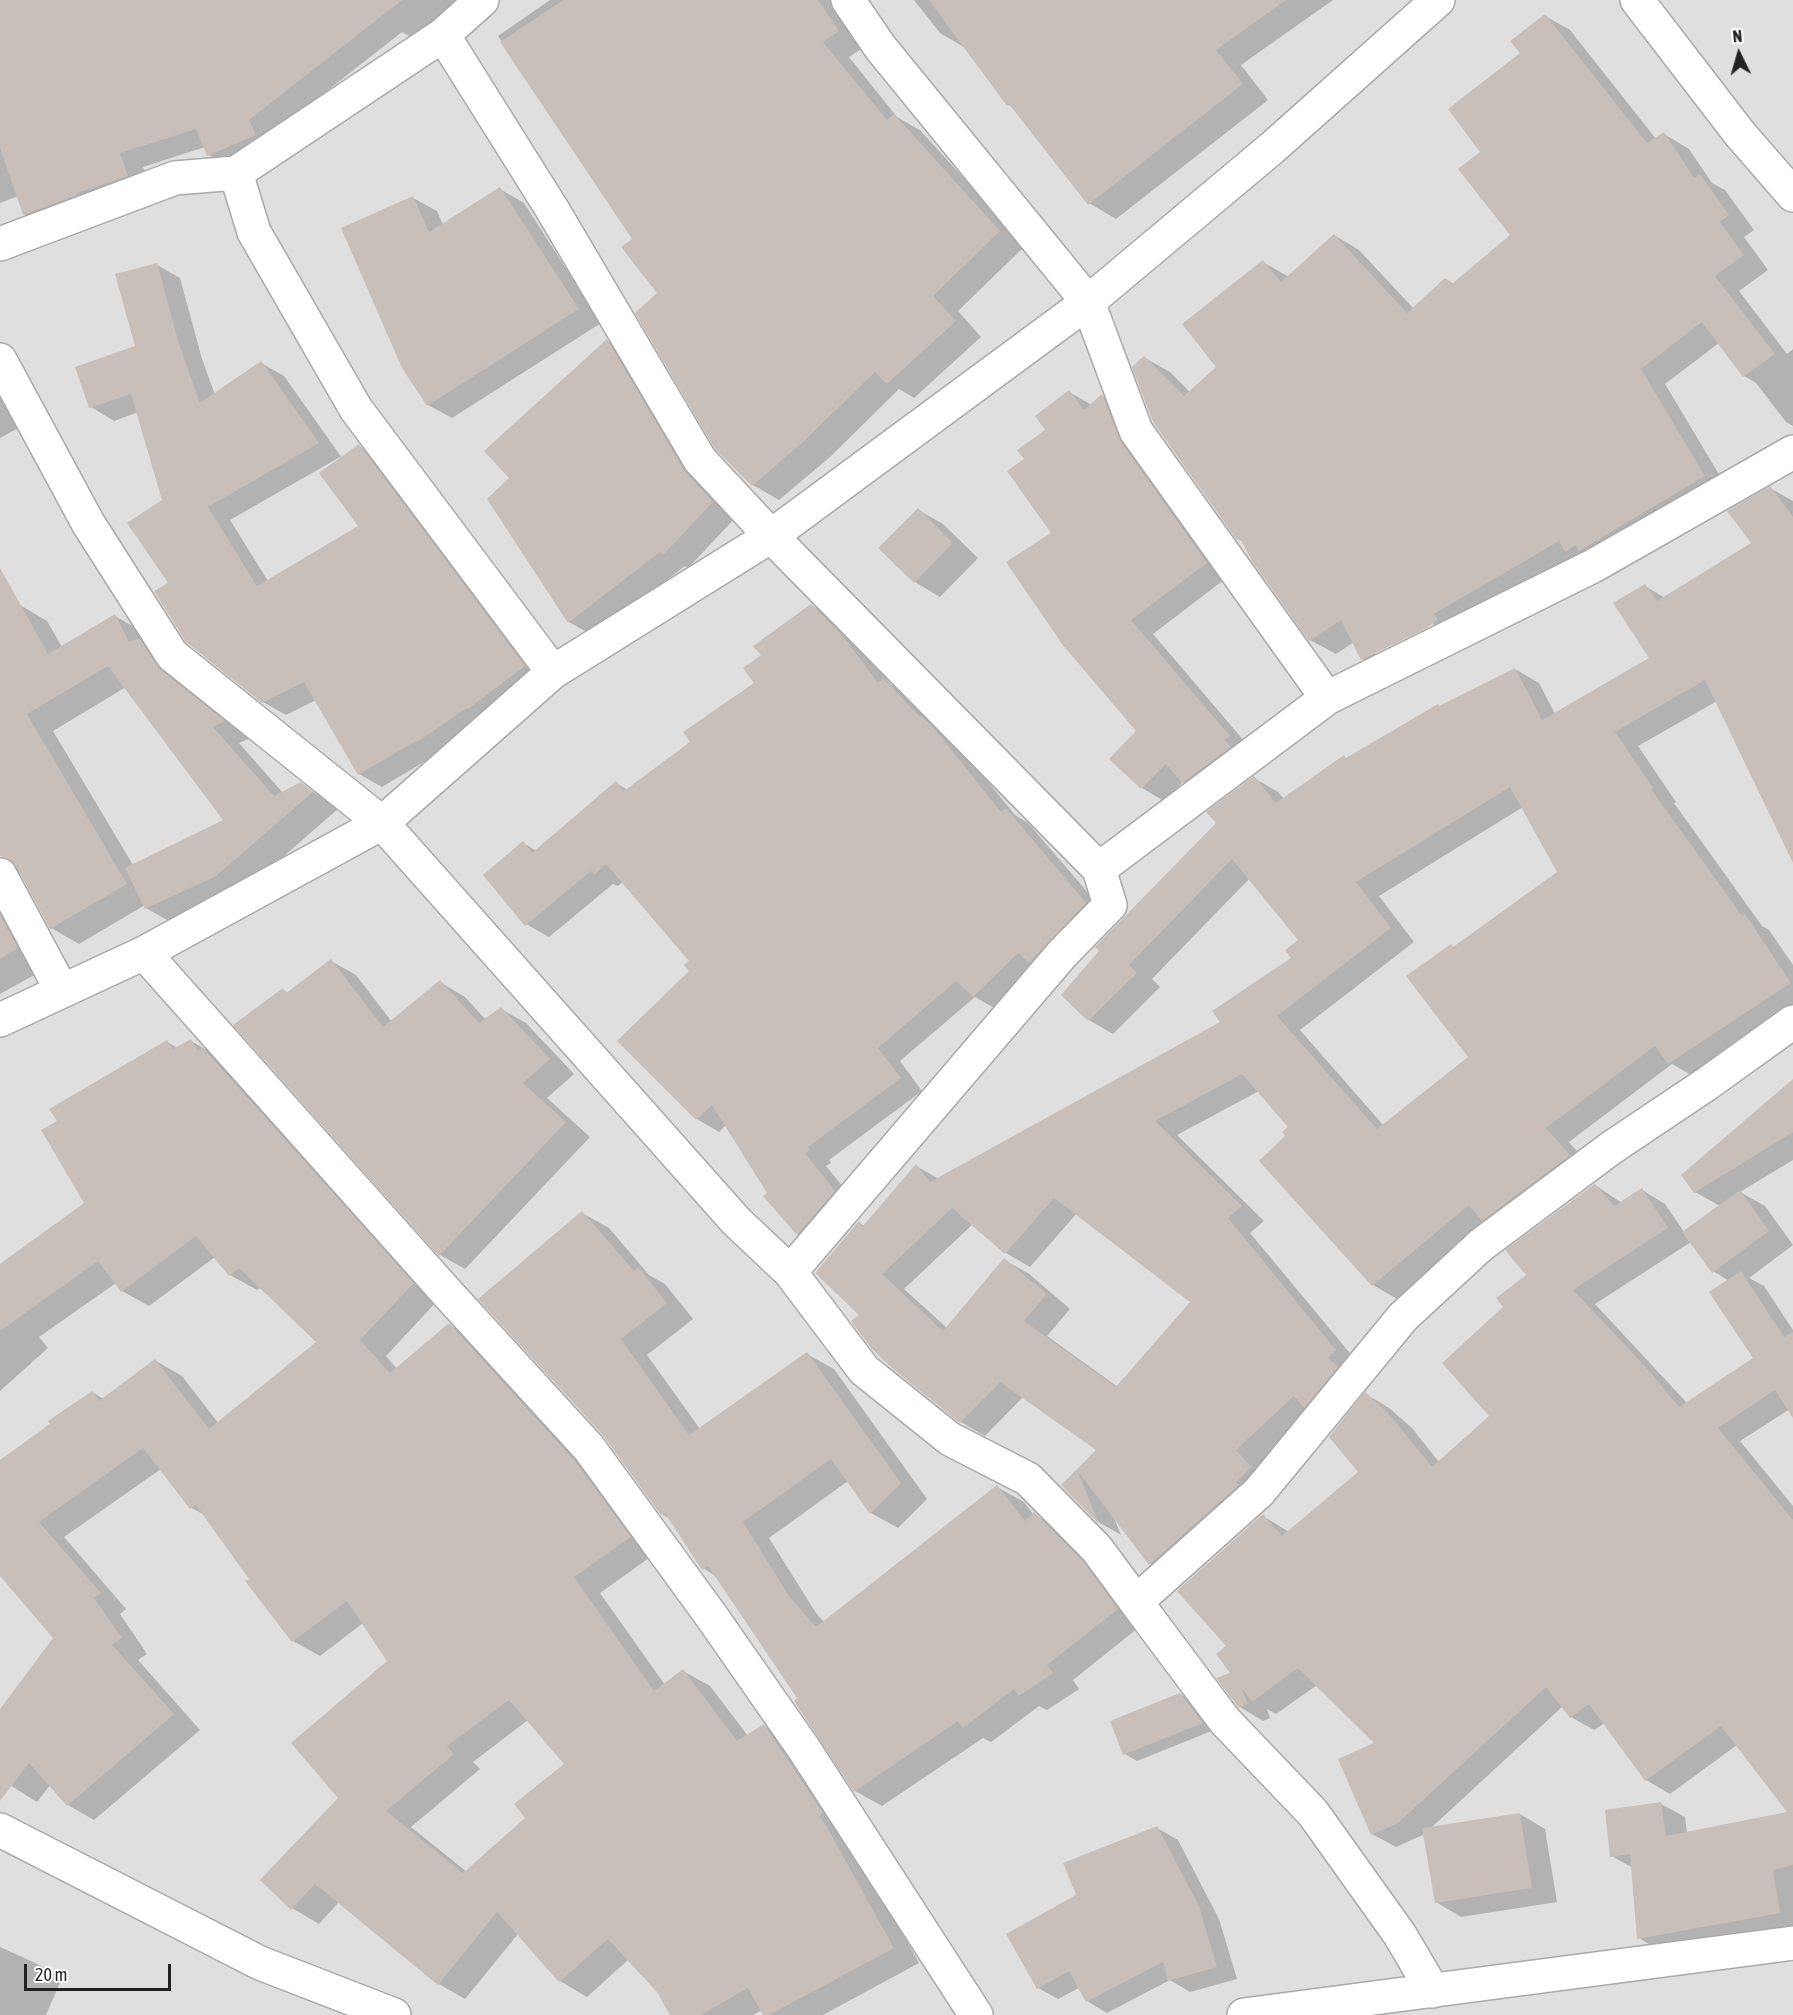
<!DOCTYPE html>
<style>
body{margin:0}
#map{position:relative;width:1793px;height:2015px;overflow:hidden;background:#f2efe9;font-family:"Asap Condensed",sans-serif}
canvas{display:block}
.north{position:absolute;left:1709px;top:24px;width:60px;height:60px;-webkit-text-stroke:4px #fff;paint-order:stroke;rotate:355deg;font-size:16px;font-weight:700;line-height:24px;text-align:center;color:#222}
.north::after{content:'';display:block;margin:auto;width:21px;height:27px;background:#222;clip-path:polygon(50% 0,100% 100%,50% 72%,0 100%)}
.scale{position:absolute;left:24px;top:1964px;width:147px;height:27px;box-sizing:border-box;border:3px solid #222;border-top:0;padding-left:8px;font-size:18px;line-height:21px;white-space:nowrap;color:#222;-webkit-text-stroke:4px #fff;paint-order:stroke}
</style>
<div id="map">
<canvas width="1793" height="2015"></canvas>
<div class="north">N</div>
<div class="scale">20 m</div>
</div>
<script>
const c = document.querySelector('canvas').getContext('2d');
c.lineJoin = 'round';
function fillPath(path, color) {
  c.fillStyle = color;
  c.fill(path, 'evenodd');
}
function stroke(path, color, width, dash) {
  c.strokeStyle = color;
  c.lineWidth = width;
  c.lineCap = dash ? 'butt' : 'round';
  c.setLineDash(dash || []);
  c.stroke(path);
}
fillPath(new Path2D(`
 M 0,0 L 1793,0 L 1793,2015 L 0,2015 Z`), '#e0dfdf');
fillPath(new Path2D(`
 M 0,0 L 474,0 L 427,47 L 402,32 L 272,134 L 232,169 L 209,155 L 205,147 L 143,167 L 151,189 L 48,228 L 24,214 L 18,196 L 0,203 Z
 M 550,0 L 864,0 L 864,47 L 849,57 L 897,117 L 921,131 L 1025,246 L 958,311 L 981,337 L 914,398 L 899,389 L 830,457 L 779,500 L 753,485 L 634,240 L 498,36 Z
 M 914,0 L 1333,0 L 1241,65 L 1268,100 L 1116,219 L 1089,203 L 1014,108 L 1008,105 L 967,49 L 940,33 Z
 M 1545,16 L 1570,30 L 1656,139 L 1664,134 L 1689,149 L 1712,183 L 1725,190 L 1754,230 L 1744,237 L 1768,270 L 1739,291 L 1787,354 L 1793,349 L 1793,426 L 1786,422 L 1756,383 L 1744,376 L 1719,343 L 1665,384 L 1729,491 L 1388,674 L 1362,659 L 1354,642 L 1336,654 L 1310,640 L 1244,542 L 1238,539 L 1145,358 L 1170,372 L 1190,392 L 1218,367 L 1263,262 L 1289,277 L 1334,235 L 1359,250 L 1414,309 L 1446,279 L 1454,284 L 1512,236 L 1482,152 L 1522,54 ZM 1433,623 L 1434,626 L 1375,655 L 1375,652 Z
 M 500,189 L 524,203 L 601,323 L 452,418 L 428,405 L 413,198 L 437,211 L 443,225 Z
 M 157,265 L 180,278 L 202,359 L 215,395 L 261,363 L 284,376 L 342,458 L 359,446 L 382,459 L 547,679 L 439,753 L 382,787 L 359,774 L 316,700 L 286,715 L 263,702 L 170,584 L 164,500 L 138,412 L 114,421 L 91,407 L 77,367 L 137,347 ZM 340,457 L 360,527 L 268,581 L 230,520 Z
 M 607,341 L 631,355 L 737,516 L 688,568 L 685,566 L 594,636 L 569,622 L 489,499 L 512,478 Z
 M 0,346 L 28,423 L 0,438 Z
 M 1069,392 L 1092,405 L 1102,396 L 1125,409 L 1229,576 L 1153,634 L 1251,749 L 1206,795 L 1183,782 L 1164,801 L 1142,788 L 1111,759 L 1138,731 L 1053,533 L 1026,459 L 1047,430 Z
 M 1770,488 L 1793,501 L 1793,835 L 1717,701 L 1638,746 L 1676,802 L 1674,803 L 1762,926 L 1769,930 L 1793,965 L 1793,1011 L 1693,1076 L 1672,1064 L 1569,1142 L 1593,1169 L 1488,1223 L 1397,1299 L 1373,1285 L 1262,1161 L 1287,1136 L 1290,1127 L 1259,1091 L 1177,1135 L 1264,1221 L 1250,1233 L 1359,1364 L 1315,1412 L 1259,1465 L 1274,1481 L 1174,1578 L 1150,1564 L 1114,1518 L 1121,1535 L 1100,1523 L 1063,1485 L 1098,1450 L 1023,1397 L 985,1436 L 961,1422 L 861,1315 L 859,1223 L 865,1226 L 916,1166 L 939,1179 L 1222,1023 L 1293,958 L 1300,940 L 1250,878 L 1152,979 L 1160,987 L 1113,1034 L 1089,1020 L 1063,995 L 1218,823 L 1254,778 L 1278,792 L 1284,799 L 1347,759 L 1440,707 L 1515,669 L 1539,683 L 1555,714 L 1651,658 L 1645,586 L 1665,598 L 1753,543 ZM 1523,807 L 1559,872 L 1455,948 L 1451,946 L 1470,1057 L 1384,1126 L 1300,1030 L 1414,942 L 1379,896 ZM 1077,1213 L 1192,1302 L 1118,1387 L 1047,1336 L 1070,1309 L 1028,1273 L 1004,1260 L 947,1328 L 904,1289 L 973,1224 L 1006,1253 L 1030,1267 Z
 M 918,510 L 943,524 L 978,558 L 940,597 L 915,582 L 880,548 Z
 M 20,605 L 47,621 L 62,647 L 115,616 L 143,632 L 251,738 L 239,743 L 283,793 L 301,784 L 339,808 L 244,891 L 174,924 L 146,908 L 145,905 L 79,944 L 51,928 L 22,873 L 19,874 L 11,881 L 47,968 L 0,994 L 0,857 L 16,867 L 16,863 L 0,854 L 0,616 ZM 126,687 L 226,821 L 133,865 L 53,731 Z
 M 811,605 L 834,618 L 865,650 L 890,684 L 906,693 L 956,743 L 1015,815 L 1028,823 L 1108,916 L 996,1009 L 975,997 L 900,1061 L 922,1091 L 829,1160 L 831,1163 L 826,1166 L 857,1204 L 820,1247 L 798,1234 L 769,1193 L 726,1125 L 719,1132 L 697,1119 L 691,962 L 623,882 L 618,886 L 613,884 L 549,937 L 526,924 L 523,843 L 537,851 L 616,783 L 628,790 L 692,742 L 756,683 L 763,656 Z
 M 331,961 L 356,975 L 392,1022 L 440,982 L 465,997 L 486,1020 L 501,1009 L 526,1023 L 574,1074 L 547,1098 L 590,1137 L 465,1269 L 440,1255 L 236,1025 L 283,990 L 288,993 Z
 M 191,1041 L 217,1056 L 439,1299 L 386,1356 L 397,1369 L 449,1325 L 476,1340 L 656,1553 L 600,1593 L 665,1685 L 683,1671 L 710,1686 L 748,1736 L 764,1726 L 791,1741 L 854,1844 L 919,1963 L 823,2015 L 764,2015 L 762,2010 L 753,2015 L 672,2015 L 658,1992 L 629,1959 L 587,1997 L 560,1981 L 518,1934 L 465,1999 L 439,1984 L 339,1902 L 319,1924 L 292,1908 L 340,1798 L 389,1662 L 363,1623 L 320,1656 L 293,1641 L 206,1516 L 192,1508 L 161,1469 L 64,1537 L 126,1609 L 120,1614 L 147,1654 L 138,1660 L 200,1730 L 94,1820 L 68,1805 L 50,1785 L 37,1802 L 0,1779 L 0,1711 L 55,1638 L 0,1574 L 0,1462 L 92,1392 L 104,1399 L 156,1361 L 182,1376 L 219,1424 L 318,1342 L 261,1287 L 257,1290 L 230,1275 L 215,1257 L 149,1306 L 122,1291 L 116,1283 L 39,1337 L 48,1348 L 0,1391 L 0,1265 L 86,1203 L 59,1122 L 167,1042 L 178,1048 ZM 528,1720 L 567,1764 L 527,1818 L 467,1872 L 411,1827 L 480,1769 L 473,1762 Z
 M 1793,1081 L 1793,1160 L 1740,1192 L 1765,1206 L 1793,1245 L 1749,1278 L 1764,1286 L 1793,1330 L 1793,1407 L 1740,1441 L 1793,1506 L 1793,1939 L 1662,1952 L 1639,1938 L 1633,1868 L 1612,1856 L 1661,1804 L 1685,1817 L 1687,1833 L 1790,1813 L 1737,1745 L 1670,1794 L 1646,1780 L 1605,1723 L 1594,1730 L 1571,1717 L 1563,1706 L 1431,1828 L 1520,1814 L 1545,1829 L 1557,1902 L 1461,1917 L 1436,1902 L 1425,1834 L 1396,1847 L 1372,1834 L 1376,1744 L 1317,1685 L 1276,1714 L 1267,1709 L 1270,1718 L 1263,1721 L 1240,1707 L 1229,1647 L 1263,1516 L 1289,1532 L 1360,1472 L 1366,1394 L 1389,1408 L 1412,1428 L 1439,1462 L 1491,1416 L 1505,1307 L 1595,1185 L 1622,1203 L 1642,1190 L 1665,1204 L 1684,1232 L 1720,1206 L 1695,1192 ZM 1691,1242 L 1713,1271 L 1729,1281 L 1755,1358 L 1687,1403 L 1595,1304 Z
 M 582,1213 L 609,1228 L 649,1275 L 665,1284 L 693,1319 L 647,1355 L 700,1429 L 807,1354 L 834,1369 L 927,1499 L 898,1528 L 871,1513 L 848,1481 L 769,1538 L 816,1613 L 824,1622 L 997,1487 L 1024,1502 L 1033,1514 L 1061,1529 L 1143,1624 L 1073,1680 L 1079,1689 L 1047,1710 L 1039,1706 L 991,1742 L 983,1738 L 882,1806 L 855,1791 L 799,1698 L 717,1577 L 703,1568 L 670,1519 L 662,1514 Z
 M 1180,1694 L 1193,1701 L 1214,1730 L 1137,1761 L 1125,1754 Z
 M 1157,1828 L 1178,1840 L 1219,1919 L 1237,1979 L 1190,1992 L 1170,1980 L 1107,2013 L 1087,2001 L 1079,1988 L 1058,1999 L 1038,1988 L 1078,1896 Z
 M 0,1947 L 42,1966 L 62,1978 L 46,2015 L 0,2015 Z`), '#0003');
fillPath(new Path2D(`
 M 0,0 L 402,0 L 249,120 L 256,135 L 207,156 L 196,129 L 120,153 L 128,176 L 77,193 L 77,195 L 23,215 L 0,148 Z
 M 563,0 L 818,0 L 839,31 L 823,42 L 887,120 L 894,114 L 1000,231 L 933,296 L 956,321 L 887,384 L 875,372 L 803,442 L 752,486 L 715,449 L 635,313 L 657,293 L 621,247 L 632,239 L 500,42 Z
 M 929,0 L 1286,0 L 1216,50 L 1243,84 L 1088,205 L 1009,104 L 1007,106 Z
 M 1545,14 L 1647,143 L 1664,132 L 1694,178 L 1700,174 L 1729,215 L 1720,222 L 1744,255 L 1715,276 L 1775,354 L 1743,377 L 1702,322 L 1641,369 L 1705,476 L 1579,551 L 1576,545 L 1565,552 L 1559,541 L 1434,614 L 1438,619 L 1427,628 L 1361,660 L 1341,620 L 1309,641 L 1252,561 L 1240,538 L 1237,540 L 1153,422 L 1132,367 L 1144,356 L 1184,396 L 1216,367 L 1182,324 L 1263,260 L 1281,282 L 1334,234 L 1407,313 L 1445,278 L 1452,284 L 1510,235 L 1458,169 L 1480,152 L 1448,109 L 1520,53 L 1510,41 Z
 M 500,187 L 579,309 L 427,406 L 402,368 L 341,228 L 413,196 L 429,232 Z
 M 157,263 L 179,344 L 200,403 L 261,361 L 319,443 L 208,507 L 257,586 L 358,526 L 319,473 L 359,444 L 525,666 L 468,709 L 467,708 L 417,742 L 416,741 L 358,775 L 304,682 L 262,703 L 186,642 L 154,591 L 168,583 L 127,523 L 162,500 L 131,394 L 89,408 L 75,367 L 135,346 L 115,274 Z
 M 607,339 L 684,470 L 713,502 L 663,555 L 660,552 L 568,623 L 487,499 L 509,478 L 484,451 Z
 M 1069,390 L 1084,410 L 1102,394 L 1121,442 L 1207,563 L 1131,620 L 1230,736 L 1225,740 L 1231,747 L 1182,783 L 1166,764 L 1141,789 L 1109,759 L 1136,731 L 1062,644 L 1006,562 L 1051,533 L 1007,471 L 1024,459 L 1017,450 L 1045,430 L 1035,416 Z
 M 1770,486 L 1793,517 L 1793,863 L 1705,680 L 1615,732 L 1653,788 L 1651,789 L 1742,916 L 1745,914 L 1791,983 L 1668,1064 L 1655,1046 L 1546,1128 L 1570,1155 L 1482,1221 L 1469,1205 L 1372,1286 L 1259,1161 L 1285,1136 L 1282,1132 L 1288,1127 L 1242,1074 L 1155,1121 L 1242,1206 L 1228,1218 L 1336,1350 L 1328,1358 L 1338,1367 L 1304,1408 L 1294,1396 L 1236,1450 L 1251,1467 L 1236,1482 L 1239,1485 L 1149,1565 L 1077,1470 L 1099,1524 L 1061,1485 L 1096,1450 L 1000,1382 L 960,1423 L 893,1369 L 871,1348 L 851,1321 L 859,1315 L 815,1273 L 859,1221 L 863,1226 L 916,1164 L 930,1182 L 1220,1022 L 1212,1011 L 1291,958 L 1285,950 L 1298,940 L 1232,859 L 1129,965 L 1137,973 L 1088,1021 L 1061,995 L 1099,951 L 1095,947 L 1216,823 L 1206,812 L 1254,776 L 1276,803 L 1344,755 L 1346,758 L 1438,704 L 1439,706 L 1515,668 L 1542,720 L 1649,658 L 1613,603 L 1645,584 L 1657,601 L 1751,543 L 1727,511 ZM 1510,787 L 1557,872 L 1453,947 L 1451,944 L 1406,976 L 1468,1057 L 1377,1129 L 1277,1016 L 1391,928 L 1356,882 ZM 1054,1198 L 1190,1302 L 1116,1387 L 1024,1321 L 1047,1294 L 1004,1258 L 943,1331 L 882,1274 L 952,1208 L 1005,1254 Z
 M 918,508 L 953,543 L 914,583 L 878,548 Z
 M 0,568 L 48,654 L 115,614 L 129,642 L 139,638 L 160,669 L 225,721 L 213,727 L 274,796 L 301,782 L 313,792 L 216,876 L 145,909 L 125,868 L 223,820 L 108,666 L 27,714 L 127,884 L 50,929 L 16,866 L 9,859 L 0,856 Z
 M 811,604 L 842,635 L 878,683 L 883,678 L 920,717 L 922,716 L 934,728 L 1001,812 L 1006,808 L 1086,903 L 1029,963 L 1018,953 L 973,997 L 956,981 L 878,1048 L 901,1078 L 808,1147 L 810,1150 L 805,1153 L 835,1191 L 797,1235 L 763,1196 L 767,1193 L 712,1105 L 696,1120 L 617,1041 L 689,971 L 684,965 L 689,961 L 606,864 L 594,875 L 591,871 L 525,926 L 483,875 L 523,841 L 532,853 L 616,781 L 624,791 L 690,742 L 683,732 L 754,683 L 743,668 L 761,655 L 753,646 Z
 M 0,915 L 18,948 L 0,959 Z
 M 331,959 L 383,1027 L 440,980 L 479,1023 L 501,1007 L 550,1059 L 523,1083 L 566,1122 L 439,1256 L 233,1025 L 283,988 L 286,993 Z
 M 191,1039 L 198,1051 L 203,1048 L 414,1283 L 360,1340 L 390,1373 L 449,1323 L 574,1460 L 631,1537 L 574,1577 L 654,1691 L 683,1669 L 737,1741 L 764,1724 L 823,1813 L 819,1816 L 827,1827 L 894,1948 L 769,2015 L 763,2015 L 748,1988 L 701,2015 L 670,2015 L 657,1992 L 608,1939 L 559,1982 L 497,1912 L 438,1985 L 315,1884 L 291,1910 L 260,1880 L 338,1798 L 291,1743 L 387,1661 L 347,1601 L 292,1642 L 245,1581 L 249,1579 L 196,1505 L 190,1509 L 143,1448 L 39,1522 L 101,1593 L 94,1598 L 122,1638 L 112,1645 L 174,1714 L 67,1806 L 29,1763 L 0,1801 L 0,1709 L 53,1638 L 0,1576 L 0,1460 L 50,1424 L 48,1421 L 92,1391 L 99,1401 L 155,1359 L 209,1429 L 316,1342 L 239,1268 L 229,1276 L 196,1236 L 121,1292 L 98,1261 L 0,1331 L 0,1264 L 84,1203 L 41,1130 L 57,1121 L 49,1109 L 167,1040 L 173,1049 ZM 509,1700 L 564,1764 L 514,1804 L 525,1818 L 463,1873 L 386,1811 L 454,1754 L 447,1746 Z
 M 1793,1079 L 1793,1132 L 1694,1193 L 1681,1175 Z
 M 1595,1184 L 1614,1206 L 1642,1188 L 1668,1228 L 1573,1290 L 1645,1366 L 1679,1407 L 1753,1358 L 1709,1292 L 1741,1271 L 1784,1337 L 1793,1332 L 1793,1418 L 1775,1390 L 1718,1428 L 1793,1520 L 1793,1865 L 1773,1870 L 1780,1913 L 1637,1939 L 1630,1854 L 1610,1857 L 1605,1810 L 1661,1802 L 1666,1836 L 1787,1812 L 1721,1726 L 1645,1781 L 1589,1704 L 1570,1718 L 1546,1687 L 1398,1823 L 1371,1835 L 1338,1759 L 1374,1743 L 1298,1668 L 1252,1702 L 1241,1687 L 1248,1704 L 1239,1708 L 1216,1678 L 1230,1673 L 1216,1654 L 1226,1646 L 1177,1591 L 1263,1514 L 1282,1536 L 1358,1472 L 1329,1437 L 1365,1392 L 1388,1413 L 1432,1467 L 1489,1416 L 1442,1363 L 1503,1307 L 1496,1298 L 1526,1275 L 1505,1250 Z
 M 1740,1190 L 1769,1231 L 1712,1273 L 1682,1232 Z
 M 582,1211 L 634,1271 L 638,1267 L 667,1303 L 621,1339 L 689,1435 L 807,1352 L 901,1483 L 870,1514 L 831,1459 L 743,1522 L 789,1596 L 816,1627 L 997,1485 L 1025,1521 L 1034,1512 L 1083,1561 L 1118,1609 L 1047,1665 L 1053,1673 L 1019,1696 L 1014,1689 L 963,1728 L 958,1721 L 854,1792 L 794,1701 L 797,1698 L 708,1566 L 702,1570 L 665,1513 L 661,1515 L 603,1435 L 478,1299 Z
 M 1180,1693 L 1203,1723 L 1123,1755 L 1110,1721 Z
 M 1520,1813 L 1532,1888 L 1435,1903 L 1422,1828 Z
 M 1157,1826 L 1199,1906 L 1217,1967 L 1168,1981 L 1163,1962 L 1086,2002 L 1069,1971 L 1037,1989 L 1006,1934 L 1076,1895 L 1063,1863 Z`), '#c7bfb8');
const minor = new Path2D(`
 M 848,0 L 880,47 L 1088,302 L 1136,431 L 1327,698 L 1099,869
 M 1637,0 L 1740,134 L 1793,195
 M 443,35 L 552,209 L 700,460 L 771,536 L 1099,869 L 1110,905 L 1062,954 L 790,1272
 M 236,173 L 254,232 L 356,409 L 553,672
 M 0,244 L 175,178 L 236,173 L 443,35 L 482,0
 M 0,360 L 88,523 L 172,655 L 382,823 L 736,1221 L 790,1272 L 864,1370 L 950,1439 L 1028,1479 L 1097,1549 L 1136,1602 L 1259,1492 L 1403,1317 L 1481,1245 L 1611,1148 L 1708,1083 L 1793,1022
 M 1327,698 L 1593,566 L 1793,452
 M 0,875 L 62,991
 M 144,953 L 449,1295 L 589,1448 L 712,1617 L 804,1749 L 976,2015
 M 0,1020 L 144,953 L 382,823 L 553,672 L 771,536 L 1088,302 L 1272,148 L 1438,0
 M 1136,1602 L 1225,1721 L 1313,1813 L 1400,1935 L 1433,1991
 M 0,1830 L 260,1963 L 394,2015
 M 1244,2015 L 1793,1943`);
stroke(minor, '#a9a9a9', 36);
stroke(minor, '#fff', 33);
</script>
